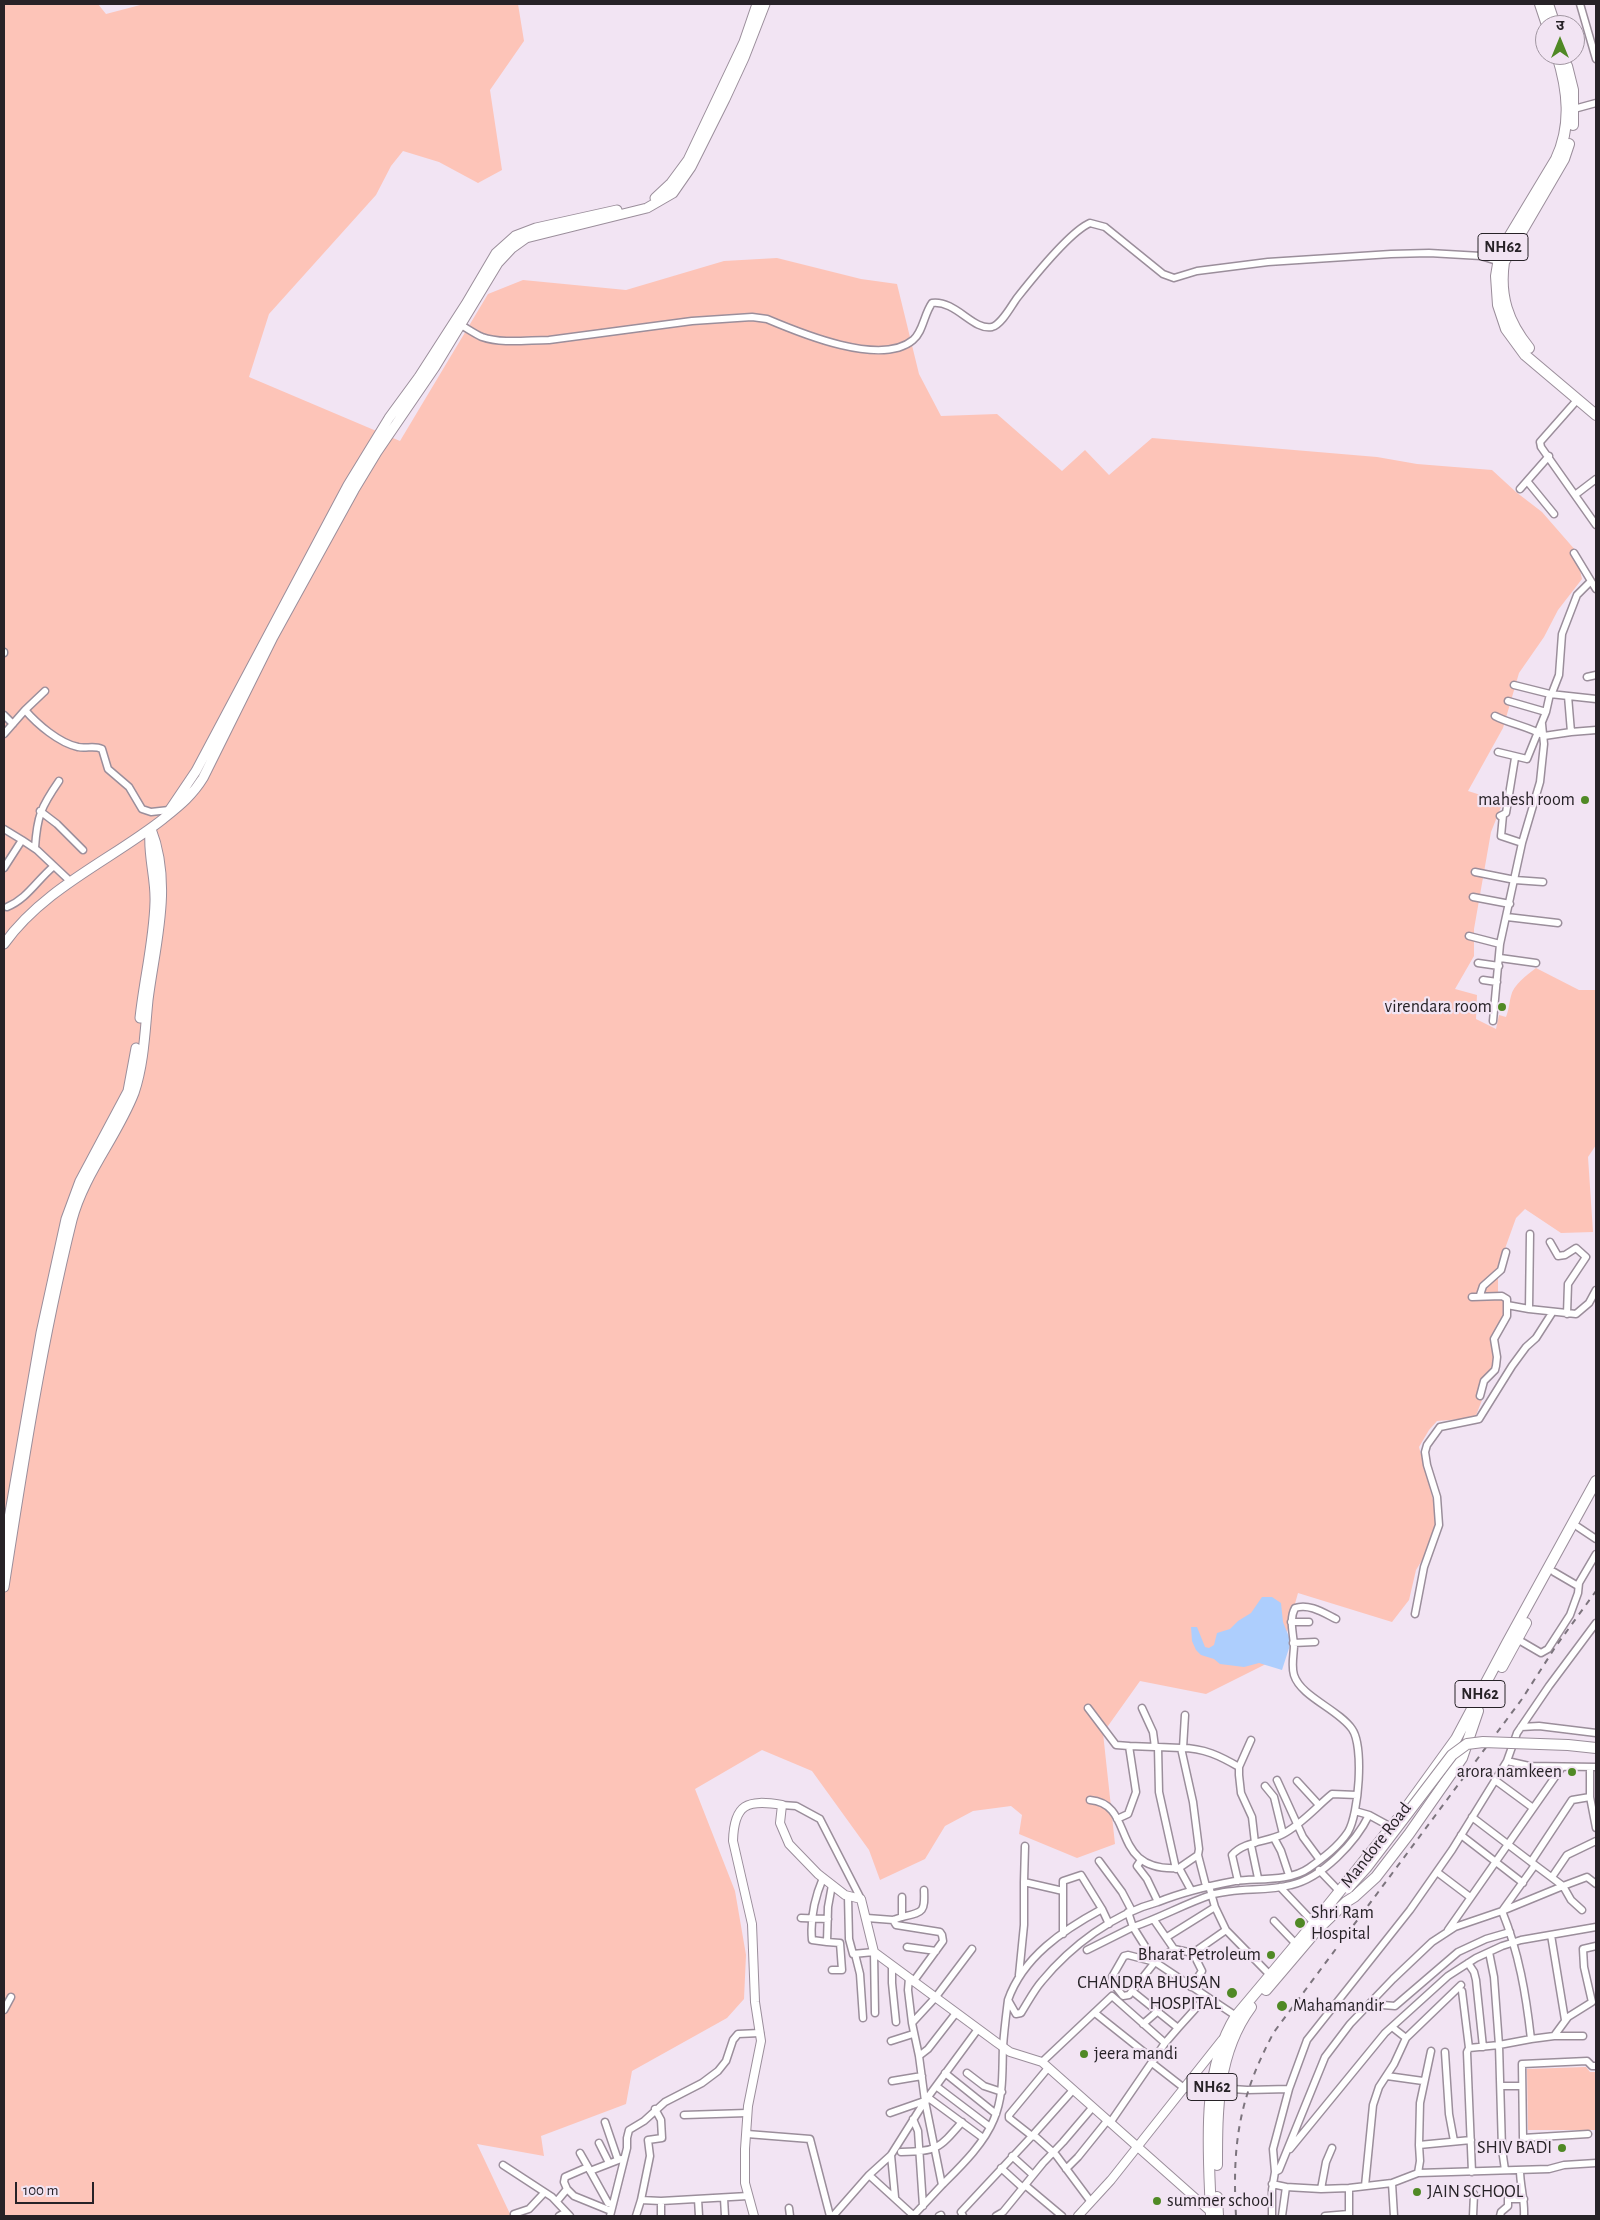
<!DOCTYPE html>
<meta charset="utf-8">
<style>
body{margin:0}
#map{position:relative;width:1600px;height:2220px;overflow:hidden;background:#f2e4f3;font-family:"Alegreya Sans","Noto Sans Devanagari",sans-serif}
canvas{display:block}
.frame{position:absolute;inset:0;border:5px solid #272227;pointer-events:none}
.north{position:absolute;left:1535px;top:15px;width:50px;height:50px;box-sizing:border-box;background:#f2e4f3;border:1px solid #a196a1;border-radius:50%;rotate:0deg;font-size:14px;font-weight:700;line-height:20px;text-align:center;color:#272227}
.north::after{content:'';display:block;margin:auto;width:18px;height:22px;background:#508925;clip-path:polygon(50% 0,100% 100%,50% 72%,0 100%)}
.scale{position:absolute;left:15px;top:2182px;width:79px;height:22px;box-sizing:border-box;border:2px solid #272227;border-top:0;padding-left:6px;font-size:15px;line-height:18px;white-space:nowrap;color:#272227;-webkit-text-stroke:4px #f2e4f3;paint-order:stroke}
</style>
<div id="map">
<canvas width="1600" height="2220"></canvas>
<div class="frame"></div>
<div class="north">उ</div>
<div class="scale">100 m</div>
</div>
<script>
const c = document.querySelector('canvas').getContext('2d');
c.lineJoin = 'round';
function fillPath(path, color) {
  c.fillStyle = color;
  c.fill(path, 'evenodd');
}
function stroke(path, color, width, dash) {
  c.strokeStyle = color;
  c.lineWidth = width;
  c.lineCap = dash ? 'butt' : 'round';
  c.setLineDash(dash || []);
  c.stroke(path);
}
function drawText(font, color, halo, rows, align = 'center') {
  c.font = font + ' "Alegreya Sans",sans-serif';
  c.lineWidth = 4.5;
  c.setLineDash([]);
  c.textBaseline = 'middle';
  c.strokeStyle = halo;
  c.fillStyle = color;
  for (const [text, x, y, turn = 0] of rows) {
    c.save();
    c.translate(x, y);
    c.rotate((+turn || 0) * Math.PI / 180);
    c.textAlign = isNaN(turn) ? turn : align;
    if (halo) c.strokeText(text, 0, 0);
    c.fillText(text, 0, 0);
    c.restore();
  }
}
fillPath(new Path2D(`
 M 4,4 L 98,4 L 106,14 L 144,4 L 518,4 L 524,41 L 490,90 L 502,170 L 478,183 L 439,162 L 403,151 L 391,166 L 376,195 L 269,314 L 249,377 L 400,441 L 488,294 L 523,280 L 626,290 L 724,261 L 777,258 L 861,279 L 897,284 L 919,374 L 941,416 L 997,414 L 1062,471 L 1085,450 L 1109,475 L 1152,438 L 1377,457 L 1417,464 L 1492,470 L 1516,492 L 1542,512 L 1576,551 L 1582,579 L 1558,610 L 1544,637 L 1519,673 L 1503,728 L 1468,791 L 1503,802 L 1491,832 L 1474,929 L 1474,956 L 1455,989 L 1477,995 L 1476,1019 L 1496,1029 L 1499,1015 L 1506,1017 C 1509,1009 1509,1004 1511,996 C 1513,985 1527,975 1536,968 L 1579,990 L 1596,990 L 1596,1145 L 1588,1157 L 1593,1232 L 1561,1233 L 1525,1209 L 1516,1218 L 1498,1268 L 1498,1291 L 1508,1308 L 1494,1346 L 1497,1370 L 1484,1386 L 1482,1400 L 1475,1418 L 1437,1421 L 1429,1430 L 1419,1447 L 1438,1519 L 1429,1549 L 1416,1570 L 1409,1600 L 1392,1622 L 1298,1593 L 1280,1657 L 1206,1694 L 1140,1681 L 1103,1733 L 1115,1844 L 1077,1858 L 1019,1834 L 1022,1815 L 1011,1806 L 973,1811 L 945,1826 L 925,1859 L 880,1880 L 869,1850 L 812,1771 L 762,1750 L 695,1789 L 735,1891 L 746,1955 L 744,1999 L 727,2018 L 632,2071 L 626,2104 L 541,2136 L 544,2156 L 477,2144 L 511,2216 L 4,2216 Z
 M 1586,2067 L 1590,2072 L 1596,2072 L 1596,2130 L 1528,2130 L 1527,2069 Z`), '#fdc4b8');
fillPath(new Path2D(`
 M 1262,1597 L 1272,1597 L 1281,1603 L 1283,1622 L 1291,1642 L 1282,1670 L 1259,1663 L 1244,1667 L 1220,1664 L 1214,1659 L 1201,1655 L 1196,1650 L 1192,1641 L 1191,1627 L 1197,1627 L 1205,1647 L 1209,1648 L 1214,1645 L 1217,1633 L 1230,1629 L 1238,1621 L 1251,1613 Z`), '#adcefd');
const minor = new Path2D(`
 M 1580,4 L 1596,59
 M 1574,109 L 1596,103
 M 461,325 C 468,329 475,334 482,337 C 502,344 528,340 549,340 L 692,321 L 752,317 L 767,319 C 800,333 881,367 913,340 C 923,332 924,314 932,303 C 956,300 973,331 992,327 C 1002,324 1011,306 1017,298 C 1032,279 1069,232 1090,223 L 1105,227 L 1163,274 L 1174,278 L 1197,271 L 1268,262 L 1391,254 L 1429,253 L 1481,256 L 1497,261
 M 1578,399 L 1540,442 L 1541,447 L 1596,525
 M 1527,481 L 1554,514
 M 1520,489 L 1549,456
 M 1575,495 L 1596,479
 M 1591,581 L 1596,589
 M 4,653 L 4,652
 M 1587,677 L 1596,675
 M 1514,685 L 1550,694
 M 1552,693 L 1559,675 L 1562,634 L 1577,595 L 1591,581 L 1574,553
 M 1568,696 L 1571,732 L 1596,730
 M 1508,701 L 1546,712
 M 25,710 L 45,691
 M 4,715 L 13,724
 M 1495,716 C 1510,724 1531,727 1544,736 L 1571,732
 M 4,734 L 25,710 C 37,724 59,743 78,747 C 86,749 94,745 102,749 L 108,769 L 129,787 L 142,809 L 151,812 L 169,810
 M 1498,752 L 1527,759 L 1546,712 L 1550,694 L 1596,699
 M 40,811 L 57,824 L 83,850
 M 1503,815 L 1501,836 L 1522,843
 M 1500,816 L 1506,813 L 1515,758
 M 4,829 L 22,840
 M 35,848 C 37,816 41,807 59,781
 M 4,868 L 22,840 L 37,850 L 71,882
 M 1475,872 L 1515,880 L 1543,882
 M 1473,897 L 1510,904
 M 7,907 C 27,899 37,880 54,866
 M 1507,917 L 1558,923
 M 1469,936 L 1500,944
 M 1500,958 L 1536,963
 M 1478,963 L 1499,966
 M 1483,980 L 1497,982
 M 1493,1021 L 1500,944 L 1522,843 L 1540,782 L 1544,744 L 1542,724
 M 1530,1234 L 1529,1309 L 1576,1314 L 1589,1303 L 1596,1290
 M 1550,1242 L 1558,1256 L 1565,1255 L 1576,1248 L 1586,1257 L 1568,1284 L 1567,1314
 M 1480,1295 L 1483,1286 L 1501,1270 L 1506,1252
 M 1472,1297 L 1502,1296 L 1507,1299 L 1507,1305
 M 1480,1396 L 1484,1381 L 1495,1370 L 1496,1366 L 1497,1357 L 1494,1339 L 1507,1316 L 1507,1305 L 1529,1309
 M 1578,1527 L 1596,1539
 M 1554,1572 L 1578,1586
 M 1415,1614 L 1424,1567 L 1439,1525 L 1437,1497 L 1427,1465 L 1425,1452 L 1427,1445 L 1440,1427 L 1479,1419 L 1512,1366 L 1526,1347 L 1536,1338 L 1552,1313
 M 1291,1622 L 1309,1622
 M 1517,1639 L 1541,1653 L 1548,1649 L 1570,1615 L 1578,1593 L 1579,1583 L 1596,1554
 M 1293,1643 L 1315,1642
 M 1088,1708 L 1116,1745 L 1129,1746 L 1136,1792 L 1128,1814 L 1117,1819
 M 1521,1727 L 1539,1726 L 1596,1733
 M 1251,1740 L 1239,1767 L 1239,1775 L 1241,1793 L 1252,1817 L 1255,1843
 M 1129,1746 L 1155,1747 L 1153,1732 L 1142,1708
 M 1183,1748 L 1185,1715
 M 1507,1761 L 1529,1766 L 1596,1767
 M 1277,1780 L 1303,1837 L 1320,1860
 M 1495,1780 L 1533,1808
 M 1297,1781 L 1319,1805
 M 1265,1786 L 1274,1797 L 1283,1834
 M 1590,1797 L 1596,1828
 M 1090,1800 C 1137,1804 1108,1872 1178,1868
 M 782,1805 L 796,1806 L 820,1819 L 861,1899
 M 1369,1815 L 1391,1827
 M 1461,1835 L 1523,1883
 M 1274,1838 L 1281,1851 L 1289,1875
 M 1251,1845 L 1258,1878
 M 1198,1855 L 1206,1886
 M 1099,1861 L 1122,1892 L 1132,1911
 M 1531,1862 L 1572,1800 L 1590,1797 L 1590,1767
 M 1535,1865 L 1563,1886 L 1502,1911 C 1519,1953 1526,1994 1531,2039 L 1554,2036 L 1568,2017 L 1592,2002 L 1584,1967 L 1583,1949 L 1596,1946
 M 1176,1869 L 1159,1792 L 1158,1747 L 1181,1748
 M 1319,1870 L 1340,1892
 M 1437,1872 L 1470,1897
 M 1552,1877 L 1567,1855 L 1596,1841
 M 823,1878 C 815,1897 810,1919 812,1940 L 827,1942
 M 1238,1881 L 1232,1855 C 1244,1841 1268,1842 1283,1834 C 1302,1824 1316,1807 1332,1794 L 1357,1795
 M 1024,1882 L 1025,1846
 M 1209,1886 L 1215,1907 L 1226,1930 L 1270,1975
 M 1280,1887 L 1314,1923
 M 1191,1890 L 1179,1868 L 1198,1855 L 1199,1849 L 1193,1802 L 1181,1748 C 1204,1748 1220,1756 1239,1767
 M 848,1896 L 849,1939 L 853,1954 L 874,1952 L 875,2013
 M 1158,1902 C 1183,1892 1208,1886 1235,1881 C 1258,1878 1289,1882 1309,1868 C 1323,1858 1338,1847 1348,1832 C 1359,1814 1364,1746 1352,1729 C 1338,1709 1301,1697 1294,1675 C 1291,1665 1294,1655 1294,1645 C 1293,1632 1289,1619 1295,1608 C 1309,1603 1324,1613 1336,1619
 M 1102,1909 L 1109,1924
 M 1582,1910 L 1571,1900 L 1563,1886 L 1587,1877 L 1596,1884
 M 902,1917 C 923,1912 925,1913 924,1890
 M 801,1918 L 828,1919
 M 867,1918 L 893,1920 L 902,1917 L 902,1897
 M 893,1920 L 896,1925 L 940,1932 L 942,1935 L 943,1941 L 913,1982
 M 1154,1920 L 1174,1949 L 1193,1953 L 1226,1930
 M 1274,1921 L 1296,1944
 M 1448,1930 L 1562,1767
 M 1551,1935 L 1565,2020
 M 1167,1937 L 1215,1907
 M 907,1947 L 936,1951
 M 1087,1950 L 1133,1927 L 1128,1912
 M 855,1954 L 860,1974 L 863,2018
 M 1155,1962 L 1236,2016
 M 1468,1963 L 1474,1972 L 1476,1980 L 1483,2047
 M 892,1966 L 892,1983 L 896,2022
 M 832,1970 L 842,1970 L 840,1943 L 827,1942 L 828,1907 L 832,1885
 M 1019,1975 L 1024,1925 L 1024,1882 L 1063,1891
 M 909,1978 L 908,1990 L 912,2023 L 935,1998 L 972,1949
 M 1191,1987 L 1202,1971 L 1193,1953
 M 1132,1991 L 1129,1995 L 1123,1996 L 1112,1982 L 1112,1977 L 1124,1956 L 1128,1955 L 1155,1962 L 1133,1927 C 1160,1918 1184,1904 1211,1895 C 1237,1887 1265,1892 1291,1885 C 1322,1878 1356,1842 1369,1815 L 1355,1811
 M 1462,1991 L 1469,2048
 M 1008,2000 C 1023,1957 1063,1930 1102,1909 L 1081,1875 L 1063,1881 L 1063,1934
 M 1370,2004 L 1395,2006 L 1458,1952 L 1486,1939 L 1510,1932
 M 4,2010 L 11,1997
 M 1095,2013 L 1154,2060
 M 912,2023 L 919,2056 L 928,2049 L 956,2013
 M 1143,2024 L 1158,2011
 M 1392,2027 L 1406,2038
 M 1178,2028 L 1206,1997
 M 1554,2036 L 1583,2036
 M 891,2041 L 913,2034
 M 1165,2043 L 1178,2028 L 1132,1991 L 1155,1962 L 1174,1949
 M 1445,2052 L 1449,2114 L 1454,2141
 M 919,2056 L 925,2101 L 978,2029
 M 1042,2062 L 1112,1996 L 1165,2043 L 1110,2123
 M 1152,2063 L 1184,2088 L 1211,2095
 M 1048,2068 L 1009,2115 L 1009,2118 L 1032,2136 L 1073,2090
 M 945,2073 L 996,2114
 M 967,2073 L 984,2086 L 1002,2092
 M 1387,2076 L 1423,2081
 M 892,2081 L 922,2076
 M 936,2086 L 990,2127
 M 1501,2086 L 1522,2086
 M 1218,2088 L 1247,2090 L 1289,2089 L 1307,2040 L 1410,1910 L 1452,1850 L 1507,1761 L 1517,1733 L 1549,1686 L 1596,1623
 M 1289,2089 L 1273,2149 L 1275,2172 L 1279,2170 L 1325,2057 L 1350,2024 L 1393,1979 L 1432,1942 L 1455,1927 L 1502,1911 L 1535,1865 L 1472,1817
 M 890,2113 L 930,2099 L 983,2138
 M 684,2115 L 747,2113
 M 913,2119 L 918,2131 L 923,2206
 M 605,2122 L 618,2160
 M 747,2134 L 810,2139 L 830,2216
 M 1588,2134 L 1523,2138 L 1522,2064 L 1587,2061 L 1592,2066 L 1596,2066
 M 599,2143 L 609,2163
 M 1419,2145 L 1420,2103 L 1431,2051
 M 1290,2149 L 1385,2033 L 1448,1976 L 1476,1958 L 1502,1946 L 1521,1940 L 1596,1927
 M 901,2152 C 937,2151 938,2150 962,2122
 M 580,2153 L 588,2167
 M 891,2155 L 895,2197
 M 1012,2156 L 1033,2175
 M 503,2165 L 552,2197 L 570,2216
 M 1001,2168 L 1023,2188
 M 1066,2169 L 1078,2157 L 1107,2121
 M 1505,2170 L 1502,2149 L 1499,2045 L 1531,2039
 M 1520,2170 C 1520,2186 1525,2200 1524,2216
 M 590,2171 L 621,2159
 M 1472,2172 L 1467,2052 L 1469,2048 L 1499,2045 L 1494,1977 L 1489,1952
 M 1418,2173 L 1420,2161 L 1419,2145 L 1471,2140
 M 869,2175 L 891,2155 L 925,2101
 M 1392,2183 L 1418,2173 L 1549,2169 L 1564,2165 L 1596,2163
 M 1272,2184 L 1286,2187 L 1282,2216
 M 942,2185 C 961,2166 984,2144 994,2119 C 1004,2095 1002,2072 1003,2047 C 1004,2031 1006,2016 1008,2000 L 1016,2014 L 1021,2013 C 1028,2002 1034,1990 1042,1981 C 1071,1946 1113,1914 1158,1902 L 1147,1879 L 1137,1866 L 1141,1860
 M 1025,2185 L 1062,2216
 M 1365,2186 L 1373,2105 L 1379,2087 L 1394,2064 L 1406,2038 L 1461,1985
 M 1286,2187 L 1321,2189 L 1326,2162 L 1332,2148
 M 1349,2188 L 1349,2216
 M 567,2189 L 574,2196 L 611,2211
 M 1321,2189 L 1349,2188 L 1392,2183 L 1394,2216
 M 724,2198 L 725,2216
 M 698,2199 L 699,2216
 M 641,2200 L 650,2156 L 648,2140 L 662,2138 L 661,2120 L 655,2109
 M 557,2201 L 567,2189 L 564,2182 L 565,2177 L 588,2167 L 608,2203 L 612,2204
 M 789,2208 L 790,2216
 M 514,2214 L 529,2209 L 544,2193
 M 559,2216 L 566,2212
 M 610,2216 L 627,2148 L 627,2138 L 629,2130 L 644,2121 L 665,2102 L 702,2083 L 718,2071 L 726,2061 L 733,2040 L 738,2034 L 760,2033
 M 636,2216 L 641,2200 L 661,2201
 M 661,2216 L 661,2201 L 748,2196
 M 833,2216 L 869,2175 L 914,2216
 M 913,2216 L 942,2185 L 925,2101
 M 939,2216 L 941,2215
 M 963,2216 L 961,2212 L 1032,2136 L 1036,2137 L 1056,2155 L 1091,2202
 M 996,2216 L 1003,2212 L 1043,2163 L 1063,2142 L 1092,2108
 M 1272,2216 L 1272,2190 L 1275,2172
 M 1325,2216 L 1349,2214
 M 1473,2216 L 1474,2194
 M 1500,2216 L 1501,2212 L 1508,2206 L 1508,2199 L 1524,2199`);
const tertiary = new Path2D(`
 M 754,2216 L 745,2183 L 745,2149 L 748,2106 L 761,2041 L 755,2002 L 752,1924 L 733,1841 C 734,1804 747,1799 782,1805 L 780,1823 L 789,1844 L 818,1874 L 845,1895 L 861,1899 L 874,1952 L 996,2042 L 1010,2052 L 1042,2062 L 1211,2212
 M 1078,2216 L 1111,2180 L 1222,2040`);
const secondary = new Path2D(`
 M 655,198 L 671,183 L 688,160 L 744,42 L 757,4
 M 167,814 L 196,771 L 348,485 L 389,418 L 419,377 L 466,304 L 496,253 L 515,236 L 536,228 L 617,210
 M 4,944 C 44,888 111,860 163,819 C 179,806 192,796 203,778 L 273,637 L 354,490 L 377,452 L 435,367 L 498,263 L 512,248 L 526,238 L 647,208 L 673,193 L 691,167 L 725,99 L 744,58 L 765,4
 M 140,1018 C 144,980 154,941 155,902 C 156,879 148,856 150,833
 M 4,1547 L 41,1333 L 66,1219 L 80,1181 L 128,1091 L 136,1048
 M 4,1587 C 23,1464 42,1341 72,1220 C 84,1174 117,1137 134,1093 C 144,1064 145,1030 148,1000 C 155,944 173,885 151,829`);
const trunk = new Path2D(`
 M 1540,4 L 1547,25
 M 1548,4 L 1555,25
 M 1557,55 C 1568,90 1572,125 1556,159 L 1500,252 L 1496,276 L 1498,305 L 1506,329 L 1525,355 L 1596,415
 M 1567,66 L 1573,90 L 1573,125
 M 1529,348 C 1508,322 1499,296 1504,262 L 1564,159 L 1569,144
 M 1502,1667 L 1526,1623
 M 1409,1804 L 1456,1739 L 1507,1643 L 1596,1481
 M 1266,1990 L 1317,1930 L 1346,1902 L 1354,1897 L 1376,1877 L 1409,1834 L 1462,1758 L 1478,1711
 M 1217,2165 C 1217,2109 1217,2053 1251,2007
 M 1217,2197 L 1218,2216
 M 1211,2216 C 1209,2151 1200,2074 1236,2016 L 1314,1923 L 1397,1820`);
stroke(minor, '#9b8e9b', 9);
stroke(tertiary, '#9b8e9b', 10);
stroke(secondary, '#9b8e9b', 11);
stroke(trunk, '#9b8e9b', 12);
stroke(minor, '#fff', 6);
stroke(tertiary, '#fff', 8);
stroke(secondary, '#fff', 9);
stroke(trunk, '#fff', 10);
stroke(new Path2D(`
 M 1236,2216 C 1232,2144 1239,2097 1274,2032 L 1522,1699 L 1556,1646 L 1596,1591`), '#7c747d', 2, [6, 6]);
const primaryBridge = new Path2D(`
 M 1348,1888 L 1366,1868 L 1452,1755 L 1467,1744 L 1483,1742 L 1568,1745 L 1596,1748`);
stroke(primaryBridge, '#9b8e9b', 12, []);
stroke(primaryBridge, '#fff', 10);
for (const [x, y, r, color] of [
 [1585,800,5,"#508925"],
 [1502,1007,5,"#508925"],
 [1572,1772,5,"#508925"],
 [1300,1923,6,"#508925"],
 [1271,1955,5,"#508925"],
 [1232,1993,6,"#508925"],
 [1282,2006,6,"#508925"],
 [1084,2054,5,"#508925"],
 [1562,2148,5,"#508925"],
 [1417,2192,5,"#508925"],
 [1157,2201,5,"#508925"]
]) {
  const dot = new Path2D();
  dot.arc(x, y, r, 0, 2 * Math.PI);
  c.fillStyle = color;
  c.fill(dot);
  stroke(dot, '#f2e4f3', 2);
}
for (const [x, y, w] of [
 [1503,247,50],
 [1480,1694,50],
 [1212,2087,50]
]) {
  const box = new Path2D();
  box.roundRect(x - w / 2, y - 13.5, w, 27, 4);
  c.fillStyle = '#f2e4f3';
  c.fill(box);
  stroke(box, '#272227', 1);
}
drawText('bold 16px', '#272227', null, [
 ["NH62",1503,247],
 ["NH62",1480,1694],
 ["NH62",1212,2087]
]);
drawText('18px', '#272227', '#f2e4f3', [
 ["mahesh room",1575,800],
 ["virendara room",1492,1007],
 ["arora namkeen",1562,1772],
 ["Shri Ram",1311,1913,"left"],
 ["Hospital",1311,1934,"left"],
 ["Bharat Petroleum",1261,1955],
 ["CHANDRA BHUSAN",1221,1983],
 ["HOSPITAL",1221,2004],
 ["Mahamandir",1293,2006,"left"],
 ["jeera mandi",1094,2054,"left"],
 ["SHIV BADI",1552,2148],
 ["JAIN SCHOOL",1427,2192,"left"],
 ["summer school",1167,2201,"left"]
], 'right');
drawText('18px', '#272227', '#f2e4f3', [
 ["Mandore Road",1376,1845,-52]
]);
</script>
